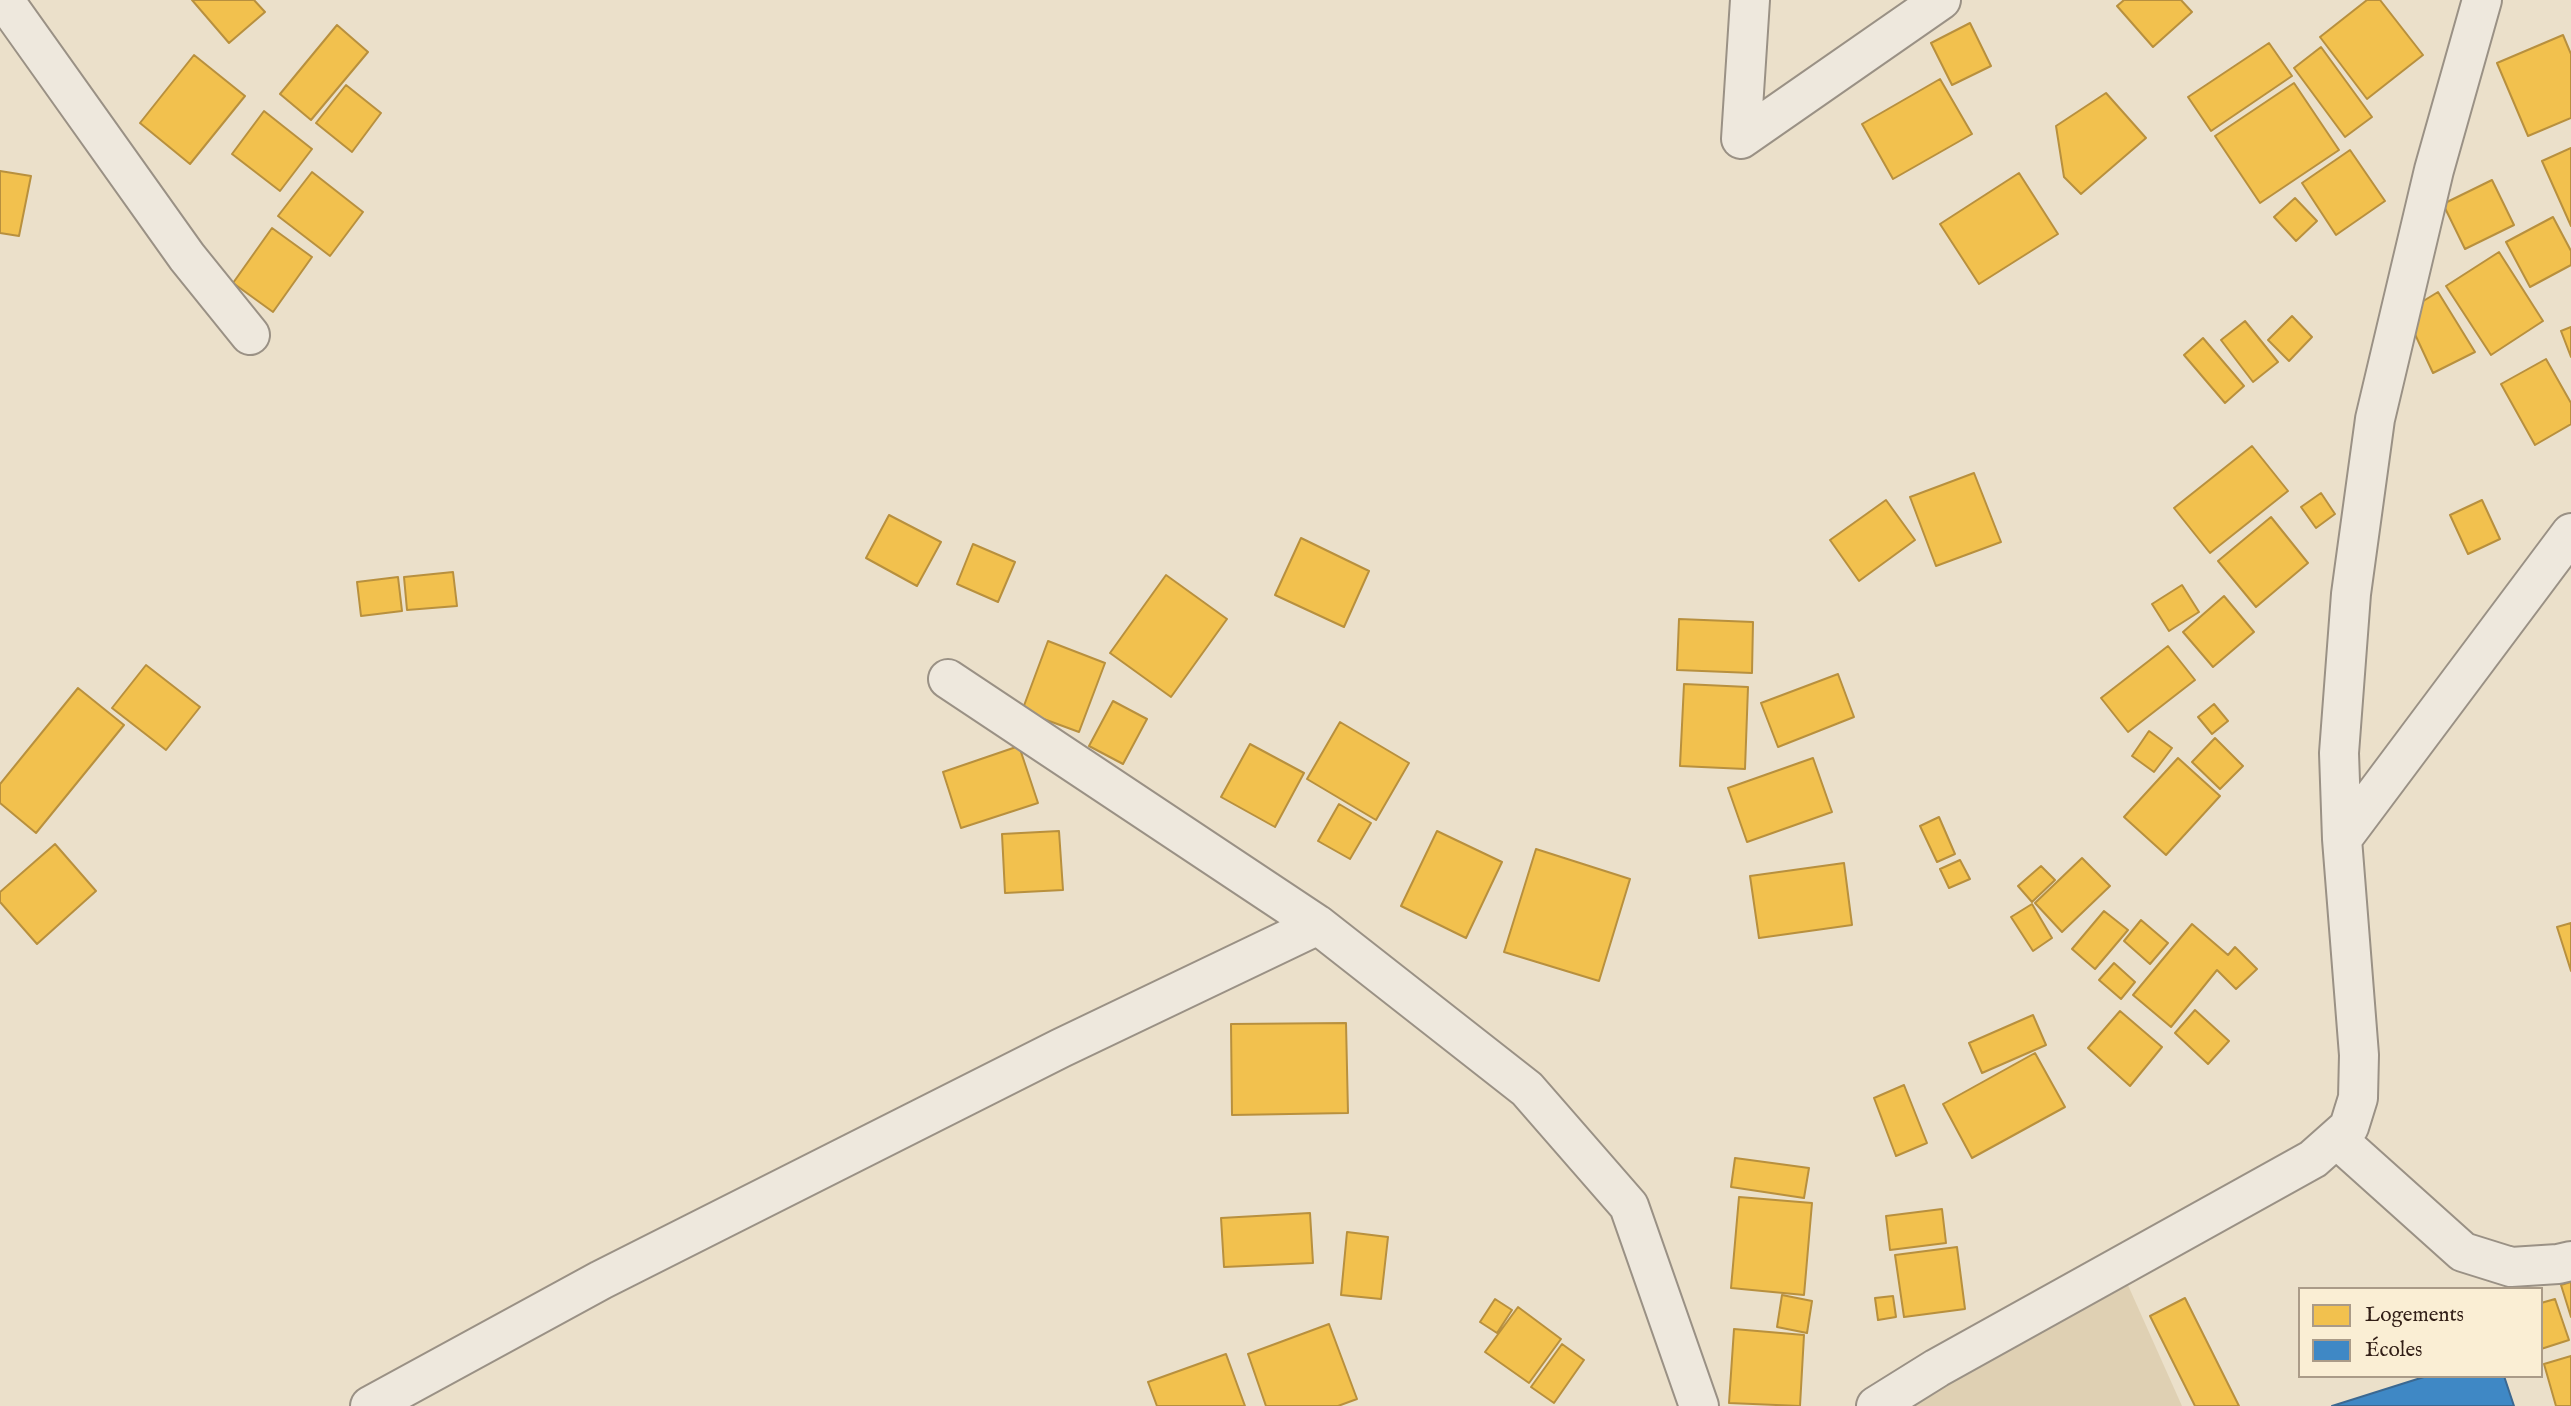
<!DOCTYPE html>
<meta charset="utf-8">
<style>
body{margin:0}
#map{position:relative;width:2571px;height:1406px;overflow:hidden;background:#ebe0ca;font-family:"IM FELL English",serif}
canvas{display:block}
.legend{position:absolute;left:2298px;top:1287px;width:245px;height:91px;box-sizing:border-box;background:#faeed4;border:2px solid #aa9b88;margin:0;padding:9px 12px;list-style:none;font-size:21px;color:#321f17}
.legend li{display:flex;align-items:center;gap:14px;height:35px}
.legend b{width:35px;border:2px solid #aa9b88}
</style>
<div id="map">
<canvas width="2571" height="1406"></canvas>
<ul class="legend">
<li><b style="height:19px;background:#f2c14e"></b>Logements</li>
<li><b style="height:19px;background:#3f88c5"></b>Écoles</li>
</ul>
</div>
<script>
const c = document.querySelector('canvas').getContext('2d');
c.lineJoin = 'round';
function fillPath(path, color) {
  c.fillStyle = color;
  c.fill(path, 'evenodd');
}
function stroke(path, color, width, dash) {
  c.strokeStyle = color;
  c.lineWidth = width;
  c.lineCap = dash ? 'butt' : 'round';
  c.setLineDash(dash || []);
  c.stroke(path);
}
fillPath(new Path2D(`
 M 2127,1283 L 2182,1406 L 1904,1406 Z`), '#dfd0b3');
const homes = new Path2D(`
 M 192,0 L 254,0 L 265,12 L 229,43 Z
 M 2124,0 L 2181,0 L 2192,12 L 2153,47 L 2117,6 Z
 M 2367,0 L 2380,0 L 2423,55 L 2367,99 L 2320,37 Z
 M 1970,23 L 1991,66 L 1952,85 L 1931,43 Z
 M 337,25 L 368,52 L 311,120 L 280,94 Z
 M 2563,35 L 2571,54 L 2571,118 L 2528,136 L 2497,63 Z
 M 2269,43 L 2292,76 L 2211,131 L 2188,97 Z
 M 2321,47 L 2372,117 L 2345,137 L 2294,68 Z
 M 194,55 L 245,96 L 190,164 L 140,123 Z
 M 1940,79 L 1972,134 L 1893,179 L 1862,124 Z
 M 2294,83 L 2339,150 L 2260,203 L 2215,136 Z
 M 346,85 L 381,113 L 352,152 L 316,123 Z
 M 2106,93 L 2146,138 L 2081,194 L 2064,177 L 2056,126 Z
 M 264,111 L 312,149 L 280,191 L 232,154 Z
 M 2571,148 L 2571,226 L 2542,161 Z
 M 2350,150 L 2385,201 L 2336,235 L 2302,183 Z
 M 0,171 L 31,176 L 19,236 L 0,233 Z
 M 312,172 L 363,212 L 330,256 L 278,216 Z
 M 2019,173 L 2058,234 L 1979,284 L 1940,224 Z
 M 2492,180 L 2514,225 L 2465,249 L 2443,204 Z
 M 2295,198 L 2317,221 L 2296,241 L 2274,217 Z
 M 2553,217 L 2571,251 L 2571,265 L 2530,287 L 2506,242 Z
 M 272,228 L 312,257 L 273,312 L 233,283 Z
 M 2499,252 L 2543,321 L 2491,355 L 2446,286 Z
 M 2438,292 L 2475,352 L 2433,373 L 2413,330 L 2420,303 Z
 M 2292,316 L 2312,337 L 2289,361 L 2268,340 Z
 M 2245,321 L 2278,362 L 2253,382 L 2221,340 Z
 M 2571,327 L 2571,357 L 2561,331 Z
 M 2203,338 L 2244,386 L 2225,403 L 2184,355 Z
 M 2546,359 L 2571,403 L 2571,424 L 2535,445 L 2501,384 Z
 M 2252,446 L 2288,491 L 2210,553 L 2174,508 Z
 M 1974,473 L 2001,542 L 1936,566 L 1910,497 Z
 M 2321,493 L 2335,514 L 2316,528 L 2301,507 Z
 M 1886,500 L 1915,540 L 1859,581 L 1830,540 Z
 M 2482,500 L 2500,539 L 2468,554 L 2450,515 Z
 M 889,515 L 941,542 L 917,586 L 866,558 Z
 M 2271,517 L 2308,563 L 2256,607 L 2218,561 Z
 M 1301,538 L 1369,571 L 1344,627 L 1275,595 Z
 M 973,544 L 1015,562 L 998,602 L 957,584 Z
 M 453,572 L 457,606 L 407,610 L 404,577 Z
 M 1166,575 L 1227,619 L 1171,697 L 1110,653 Z
 M 398,577 L 402,611 L 361,616 L 357,582 Z
 M 2182,585 L 2199,612 L 2169,631 L 2152,604 Z
 M 2224,596 L 2254,632 L 2213,667 L 2183,632 Z
 M 1679,619 L 1753,622 L 1752,673 L 1677,670 Z
 M 1048,641 L 1105,663 L 1079,732 L 1022,711 Z
 M 2168,646 L 2195,680 L 2128,732 L 2101,698 Z
 M 146,665 L 200,707 L 166,750 L 112,708 Z
 M 1838,674 L 1854,717 L 1778,747 L 1761,703 Z
 M 1684,684 L 1748,687 L 1745,769 L 1680,766 Z
 M 78,688 L 124,725 L 36,833 L 0,803 L 0,784 Z
 M 1113,701 L 1147,719 L 1123,764 L 1089,746 Z
 M 2214,704 L 2228,721 L 2212,734 L 2198,717 Z
 M 1340,722 L 1409,763 L 1376,820 L 1307,779 Z
 M 2149,731 L 2172,748 L 2154,772 L 2132,756 Z
 M 2215,738 L 2243,766 L 2220,789 L 2192,762 Z
 M 1250,744 L 1304,773 L 1275,827 L 1221,797 Z
 M 1019,746 L 1038,803 L 961,828 L 943,772 Z
 M 1813,758 L 1832,812 L 1747,842 L 1728,788 Z
 M 2178,758 L 2220,796 L 2166,855 L 2124,817 Z
 M 1339,804 L 1371,823 L 1350,859 L 1318,841 Z
 M 1939,817 L 1955,854 L 1937,862 L 1920,826 Z
 M 1059,831 L 1063,890 L 1005,893 L 1002,834 Z
 M 1437,831 L 1502,862 L 1466,938 L 1401,906 Z
 M 55,844 L 96,891 L 37,944 L 0,902 L 0,892 Z
 M 1536,849 L 1630,879 L 1599,981 L 1504,952 Z
 M 2082,858 L 2110,886 L 2062,932 L 2035,903 Z
 M 1960,860 L 1970,879 L 1949,888 L 1940,869 Z
 M 1844,863 L 1852,925 L 1759,938 L 1750,876 Z
 M 2041,866 L 2055,880 L 2032,902 L 2018,886 Z
 M 2032,904 L 2052,938 L 2033,951 L 2011,917 Z
 M 2104,911 L 2128,930 L 2095,969 L 2072,949 Z
 M 2141,920 L 2168,943 L 2150,964 L 2124,941 Z
 M 2571,923 L 2571,971 L 2557,927 Z
 M 2192,924 L 2228,955 L 2235,947 L 2257,969 L 2236,989 L 2217,970 L 2171,1027 L 2133,995 Z
 M 2114,963 L 2135,982 L 2121,999 L 2099,980 Z
 M 2195,1010 L 2229,1041 L 2208,1064 L 2175,1033 Z
 M 2120,1011 L 2162,1047 L 2130,1086 L 2088,1048 Z
 M 2033,1015 L 2046,1045 L 1982,1073 L 1969,1043 Z
 M 1346,1023 L 1348,1113 L 1232,1115 L 1231,1024 Z
 M 2035,1053 L 2065,1107 L 1972,1158 L 1943,1104 Z
 M 1904,1085 L 1927,1143 L 1896,1156 L 1874,1098 Z
 M 1735,1158 L 1809,1168 L 1804,1198 L 1731,1187 Z
 M 1739,1197 L 1812,1203 L 1804,1295 L 1731,1288 Z
 M 1942,1209 L 1946,1243 L 1890,1250 L 1886,1216 Z
 M 1310,1213 L 1313,1263 L 1224,1267 L 1221,1218 Z
 M 1347,1232 L 1388,1237 L 1381,1299 L 1341,1295 Z
 M 1957,1247 L 1965,1309 L 1904,1317 L 1895,1255 Z
 M 2571,1282 L 2571,1317 L 2561,1285 Z
 M 1782,1295 L 1812,1301 L 1807,1333 L 1777,1327 Z
 M 1893,1296 L 1896,1317 L 1878,1320 L 1875,1298 Z
 M 2185,1298 L 2239,1406 L 2195,1406 L 2150,1316 Z
 M 1495,1299 L 1512,1310 L 1497,1333 L 1480,1322 Z
 M 2555,1299 L 2569,1340 L 2541,1349 L 2541,1303 Z
 M 1518,1307 L 1561,1339 L 1529,1383 L 1485,1352 Z
 M 1329,1324 L 1357,1399 L 1338,1406 L 1266,1406 L 1248,1354 Z
 M 1734,1329 L 1804,1335 L 1800,1406 L 1729,1403 Z
 M 1562,1344 L 1584,1360 L 1554,1403 L 1531,1387 Z
 M 1226,1354 L 1245,1406 L 1157,1406 L 1148,1382 Z
 M 2571,1356 L 2571,1406 L 2556,1406 L 2544,1364 Z`);
fillPath(homes, '#f2c14e');
stroke(homes, '#b8903e', 2);
const schools = new Path2D(`
 M 2427,1376 L 2504,1376 L 2514,1406 L 2332,1406 Z`);
fillPath(schools, '#3f88c5');
stroke(schools, '#3b6891', 2);
const minor = new Path2D(`
 M 4,0 L 187,257 L 250,335
 M 1750,0 L 1741,139 L 1941,0
 M 948,679 L 1318,925 L 1527,1089 L 1629,1206 L 1699,1406
 M 2342,839 L 2571,533
 M 2337,1139 L 2463,1252 L 2511,1267 L 2558,1264 L 2571,1261
 M 370,1406 L 601,1280 L 1061,1048 L 1318,925
 M 1876,1406 L 1937,1368 L 2313,1159 L 2349,1127 L 2358,1098 L 2359,1055 L 2342,839 L 2339,753 L 2351,594 L 2375,419 L 2434,170 L 2482,0`);
stroke(minor, '#9a9185', 42);
stroke(minor, '#eee8dd', 38);
</script>
